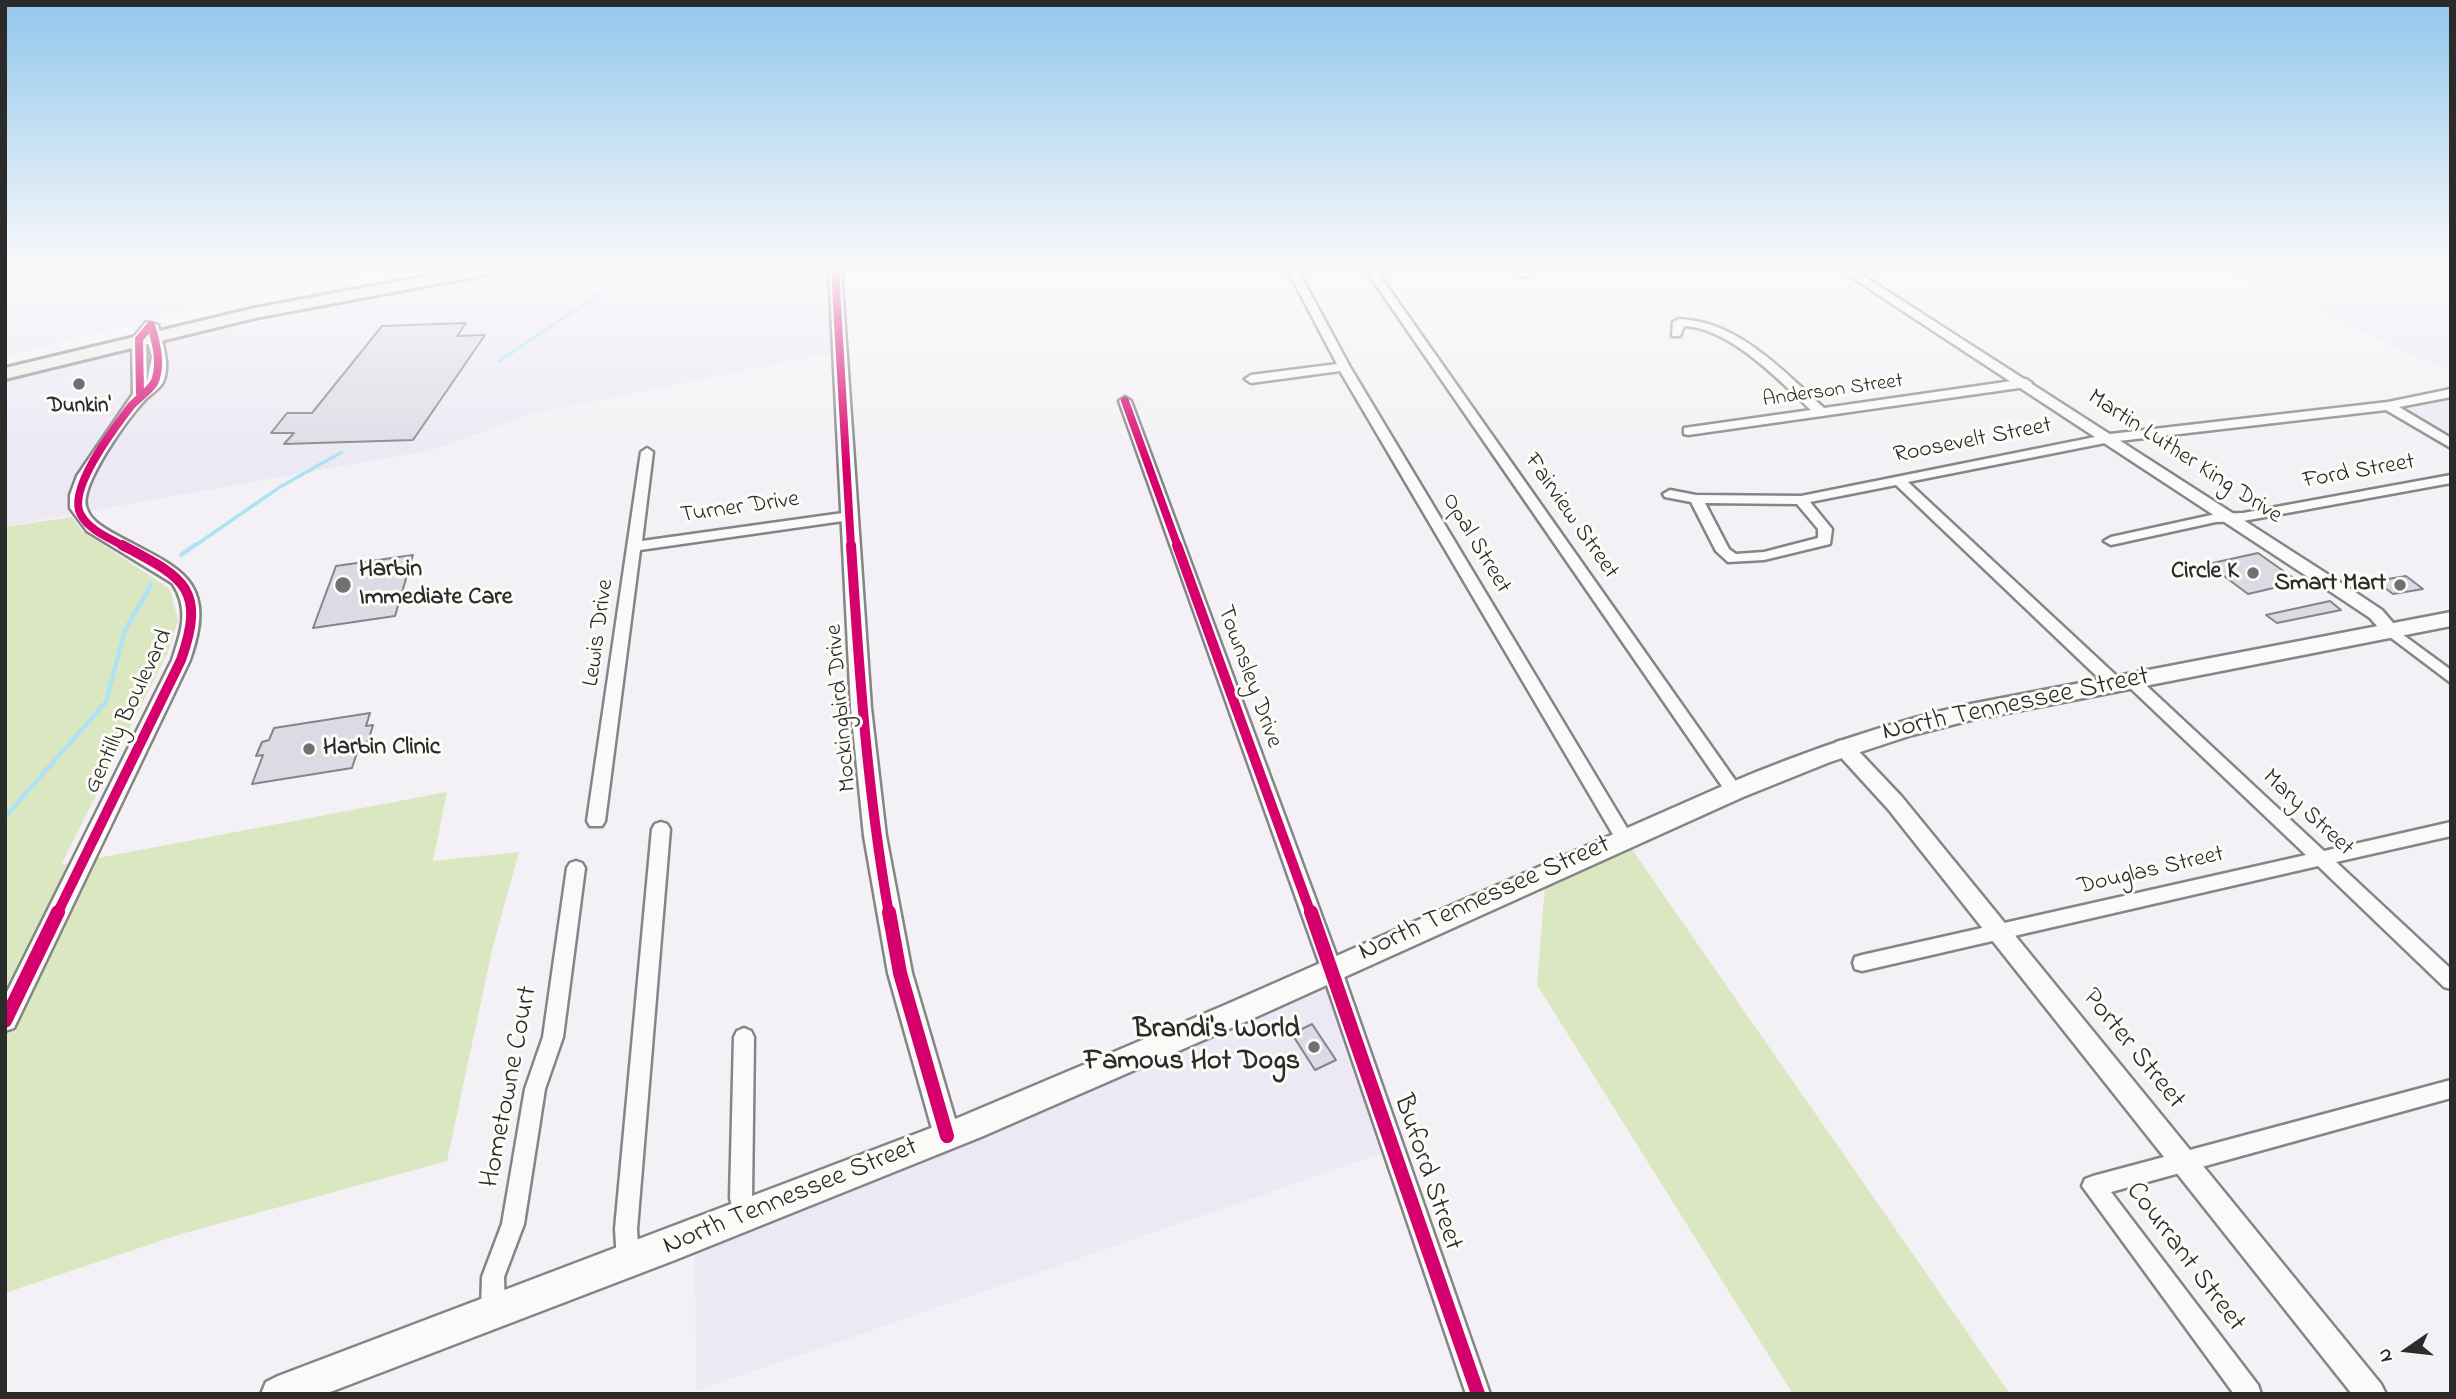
<!DOCTYPE html>
<style>
body{margin:0}
#map{position:relative;width:2456px;height:1399px;overflow:hidden;background:#f3f1f5;font-family:"Indie Flower",sans-serif}
canvas{display:block}
.frame{position:absolute;inset:0;border:7px solid #2b2b2b;pointer-events:none}
.north{position:absolute;left:2372px;top:1315px;width:70px;height:70px;-webkit-text-stroke:5px #fdfcf7;paint-order:stroke;rotate:256deg;font-size:19px;font-weight:700;line-height:28px;text-align:center;color:#2b2b2b}
.north::after{content:'';display:block;margin:auto;width:24px;height:32px;background:#2b2b2b;clip-path:polygon(50% 0,100% 100%,50% 72%,0 100%)}
</style>
<div id="map">
<canvas width="2456" height="1399"></canvas>
<div class="frame"></div>
<div class="north">N</div>
</div>
<script>
const c = document.querySelector('canvas').getContext('2d');
c.lineJoin = 'round';
function fillPath(path, color) {
  c.fillStyle = color;
  c.fill(path, 'evenodd');
}
function stroke(path, color, width, dash) {
  c.strokeStyle = color;
  c.lineWidth = width;
  c.lineCap = dash ? 'butt' : 'round';
  c.setLineDash(dash || []);
  c.stroke(path);
}
function drawText(font, color, halo, rows, align = 'center') {
  c.font = font + ' "Indie Flower",sans-serif';
  c.lineWidth = 6;
  c.setLineDash([]);
  c.textBaseline = 'middle';
  c.strokeStyle = halo;
  c.fillStyle = color;
  for (const [text, x, y, turn = 0] of rows) {
    c.save();
    c.translate(x, y);
    c.rotate((+turn || 0) * Math.PI / 180);
    c.textAlign = isNaN(turn) ? turn : align;
    if (halo) c.strokeText(text, 0, 0);
    c.fillText(text, 0, 0);
    c.restore();
  }
}
fillPath(new Path2D(`
 M 5,269 L 402,269 L 233,300 L 5,356 Z
 M 512,269 L 831,269 L 840,351 L 531,414 L 437,449 L 5,526 L 5,375 Z
 M 2223,269 L 2451,269 L 2451,372 Z
 M 2451,393 L 2451,444 L 2388,406 Z
 M 1331,968 L 1394,1149 L 696,1391 L 695,1250 Z`), '#ece8f4');
fillPath(new Path2D(`
 M 72,517 L 82,531 L 170,589 L 178,620 L 168,652 L 61,865 L 447,792 L 433,861 L 519,852 L 492,950 L 447,1161 L 181,1234 L 5,1293 L 5,527 Z
 M 1624,838 L 2010,1394 L 1793,1394 L 1537,985 L 1546,873 Z`), '#dbe7c0');
stroke(new Path2D(`
 M 499,361 L 617,282
 M 193,547 L 280,487 L 342,452`), '#afe3f3', 3.5);
stroke(new Path2D(`
 M 181,555 L 195,545
 M 5,817 L 106,702 L 125,630 L 151,585`), '#afe3f3', 4.5);
const building = new Path2D(`
 M 466,323 L 457,336 L 485,335 L 413,440 L 284,444 L 294,433 L 271,433 L 287,413 L 312,413 L 382,326 Z
 M 2258,553 L 2299,582 L 2248,594 L 2208,564 Z
 M 413,555 L 395,616 L 313,628 L 336,566 Z
 M 2406,576 L 2423,589 L 2393,594 L 2376,581 Z
 M 2330,601 L 2341,610 L 2277,623 L 2266,615 Z
 M 370,713 L 366,726 L 373,725 L 368,742 L 360,743 L 352,768 L 252,784 L 263,755 L 256,756 L 262,742 L 269,740 L 274,728 Z
 M 1312,1024 L 1336,1060 L 1315,1070 L 1292,1034 Z`);
fillPath(building, '#dddae5');
stroke(building, '#858486', 2);
const minor = new Path2D(`
 M 1287,269 L 1297,269 L 1350,367 L 1630,833 L 1633,838 L 1630,843 L 1618,843 L 1340,371 L 1251,383 L 1245,379 L 1251,375 L 1337,364 Z
 M 1365,269 L 1375,269 L 1740,787 L 1742,791 L 1740,795 L 1728,795 Z
 M 1509,269 L 1522,269 L 1532,275 L 1523,277 Z
 M 1679,319 C 1738,321 1783,371 1824,408 L 2026,379 L 2032,383 L 2026,387 L 1688,435 L 1684,434 L 1684,428 L 1811,410 C 1779,380 1730,328 1684,326 L 1680,336 L 1672,336 L 1673,322 Z
 M 2451,389 L 2451,397 L 2399,407 L 2451,438 L 2451,448 L 2386,410 L 2110,442 L 1908,482 L 2121,680 L 2123,684 L 2121,688 L 2109,688 L 1896,485 L 1810,502 L 1832,529 L 1830,544 L 1764,560 L 1728,562 L 1716,551 L 1691,502 L 1665,497 L 1663,494 L 1670,490 L 1696,495 L 1801,496 L 2110,434 L 2388,402 ZM 1705,503 L 1797,504 L 1818,529 L 1818,538 L 1764,552 L 1736,554 L 1729,549 Z
 M 1125,397 L 1131,401 L 1341,968 L 1490,1394 L 1466,1394 L 1321,968 L 1119,401 Z
 M 647,448 L 653,452 L 642,541 L 850,512 L 857,516 L 850,520 L 640,550 L 605,821 L 602,826 L 590,826 L 587,821 L 641,452 Z
 M 2451,475 L 2451,483 L 2243,521 L 2216,522 L 2111,545 L 2104,541 L 2111,537 L 2216,514 L 2243,513 Z
 M 2391,626 L 2451,670 L 2451,683 L 2386,634 L 2384,631 L 2386,628 Z
 M 2131,675 L 2136,676 L 2324,851 L 2451,822 L 2451,836 L 2336,862 L 2451,969 L 2451,989 L 2444,987 L 2318,866 L 1862,971 L 1855,969 L 1853,963 L 1855,957 L 1862,955 L 2306,855 L 2126,684 L 2123,680 L 2126,676 Z
 M 661,822 L 667,824 L 670,829 L 637,1229 L 639,1262 L 636,1270 L 628,1273 L 620,1270 L 617,1262 L 615,1229 L 652,829 L 655,824 Z
 M 576,861 L 582,863 L 585,868 L 563,1037 L 545,1089 L 524,1224 L 504,1277 L 505,1313 L 501,1321 L 493,1325 L 485,1321 L 481,1313 L 482,1277 L 502,1224 L 525,1089 L 543,1037 L 567,868 L 570,863 Z
 M 744,1028 L 751,1031 L 754,1037 L 752,1198 L 756,1217 L 753,1225 L 745,1228 L 737,1225 L 730,1198 L 734,1037 L 737,1031 Z
 M 2451,1080 L 2451,1098 L 2111,1192 L 2258,1385 L 2261,1394 L 2234,1394 L 2082,1186 L 2085,1179 L 2093,1176 Z`);
const tertiary = new Path2D(`
 M 829,269 L 841,269 L 871,708 L 886,836 L 912,973 L 960,1136 L 956,1144 L 947,1148 L 938,1144 L 934,1136 L 888,973 L 864,836 L 851,708 Z
 M 1839,269 L 1853,269 L 2349,588 L 2382,610 L 2400,631 L 2397,635 L 2385,635 L 2370,618 L 2337,596 Z
 M 146,322 L 158,325 C 162,342 171,365 163,382 C 160,389 149,395 144,401 C 128,418 81,483 86,506 C 89,519 101,526 111,532 C 175,568 220,575 190,660 L 14,1028 L 5,1031 L 5,996 L 172,660 C 181,633 190,609 172,583 L 87,531 L 70,508 L 70,495 L 77,476 L 133,394 L 132,339 ZM 147,338 L 152,357 L 147,382 L 146,340 Z
 M 1843,740 L 1850,742 L 1902,797 L 2381,1384 L 2386,1394 L 2352,1394 L 1888,809 L 1836,752 L 1833,747 L 1836,742 Z`);
const secondary = new Path2D(`
 M 2451,612 L 2451,626 L 1971,720 L 1912,735 L 1830,762 L 1743,797 L 1245,1022 L 981,1137 L 675,1260 L 325,1394 L 261,1394 L 266,1382 L 278,1376 L 960,1117 L 1225,1005 L 1725,785 C 1805,751 1886,723 1971,704 Z`);
const primary = new Path2D(`
 M 465,269 L 497,269 L 489,274 L 255,318 L 5,379 L 5,368 L 255,308 Z`);
stroke(minor, '#858486', 5);
stroke(tertiary, '#858486', 5);
stroke(secondary, '#858486', 5);
stroke(primary, '#858486', 6);
fillPath(minor, '#fafaf8');
fillPath(tertiary, '#fafaf8');
fillPath(secondary, '#fafaf8');
fillPath(primary, '#f1ede7');
stroke(new Path2D(`
 M 835,269 L 851,547
 M 1125,401 L 1178,547
 M 125,547 C 110,538 90,531 81,515 C 66,490 115,427 131,406 C 138,398 154,388 156,378 C 161,360 156,343 151,325 L 139,339 L 140,393`), '#d6006c', 8);
stroke(new Path2D(`
 M 851,545 C 859,669 867,791 889,914
 M 1177,545 L 1311,914
 M 57,914 L 181,660 C 207,587 182,577 122,545`), '#d6006c', 10);
stroke(new Path2D(`
 M 889,912 L 900,973 L 947,1136
 M 1311,912 L 1478,1394
 M 5,1021 L 58,912`), '#d6006c', 14);
const sky = c.createLinearGradient(0, 0, 0, 464);
sky.addColorStop(0, '#91c7ec');
sky.addColorStop(0.58, '#faf9fa');
sky.addColorStop(1, '#faf9fa00');
c.fillStyle = sky;
c.fillRect(0, 0, 2456, 464);
for (const [x, y, r, color] of [
 [79,384,7,"#717072"],
 [2253,573,7,"#717072"],
 [343,585,9,"#717072"],
 [2400,585,7,"#717072"],
 [309,749,7,"#717072"],
 [1314,1047,7,"#717072"]
]) {
  const dot = new Path2D();
  dot.arc(x, y, r, 0, 2 * Math.PI);
  c.fillStyle = color;
  c.fill(dot);
  stroke(dot, '#fdfcf7', 2.5);
}
drawText('21px', '#2b2b2b', '#fdfcf7', [
 ["Anderson Street",1833,392,-8]
]);
drawText('bold 21px', '#2b2b2b', '#fdfcf7', [
 ["Dunkin'",79,408]
]);
drawText('24px', '#2b2b2b', '#fdfcf7', [
 ["Roosevelt Street",1973,442,-11],
 ["Martin Luther King Drive",2184,458,33],
 ["Ford Street",2359,473,-10],
 ["Turner Drive",740,509,-8],
 ["Fairview Street",1570,517,55],
 ["Opal Street",1475,544,59],
 ["Lewis Drive",600,633,-82],
 ["Townsley Drive",1248,677,70],
 ["Mockingbird Drive",843,708,-95],
 ["Gentilly Boulevard",130,712,-65],
 ["Mary Street",2307,814,43],
 ["Douglas Street",2151,872,-13]
]);
drawText('bold 24px', '#2b2b2b', '#fdfcf7', [
 ["Harbin",359,571],
 ["Immediate Care",359,599],
 ["Circle K",2239,573,"right"],
 ["Smart Mart",2386,585,"right"],
 ["Harbin Clinic",323,749]
], 'left');
drawText('28px', '#2b2b2b', '#fdfcf7', [
 ["North Tennessee Street",2016,706,-12],
 ["North Tennessee Street",1485,900,-24],
 ["Porter Street",2132,1050,51],
 ["Hometowne Court",511,1087,-79],
 ["Buford Street",1426,1173,71],
 ["North Tennessee Street",791,1198,-22],
 ["Courrant Street",2184,1258,53]
]);
drawText('bold 28px', '#2b2b2b', '#fdfcf7', [
 ["Brandi's World",1300,1031],
 ["Famous Hot Dogs",1300,1063]
], 'right');
</script>
